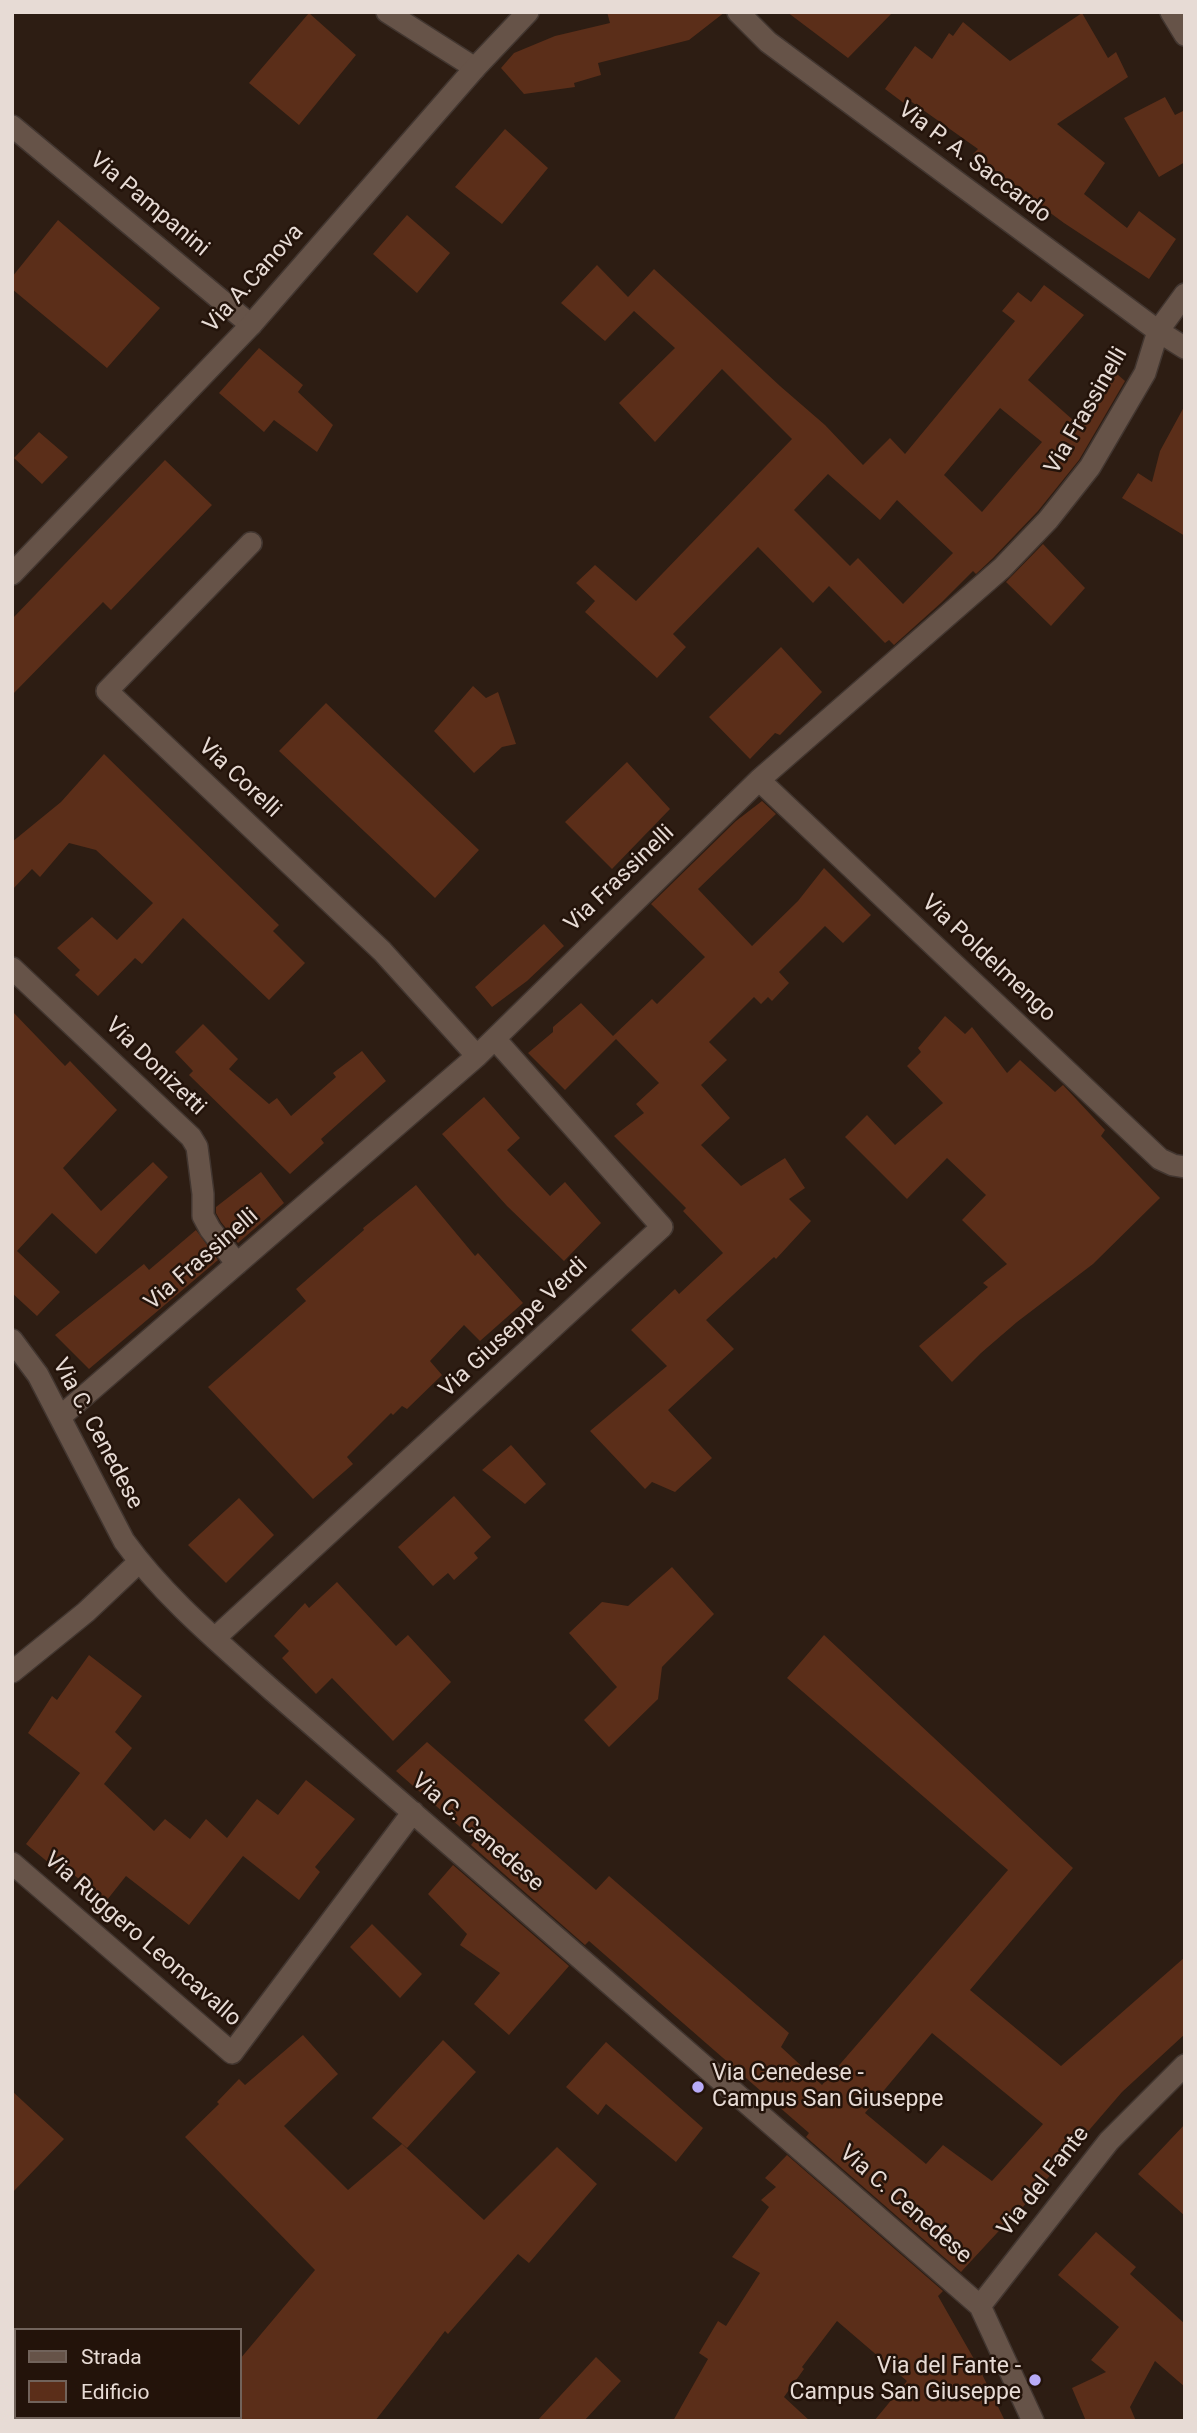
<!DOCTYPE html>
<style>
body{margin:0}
#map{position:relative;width:1197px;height:2433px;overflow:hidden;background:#2d1d13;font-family:Roboto,sans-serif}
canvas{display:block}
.frame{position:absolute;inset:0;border:14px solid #e7dbd5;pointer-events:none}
.legend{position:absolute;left:14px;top:2328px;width:228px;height:91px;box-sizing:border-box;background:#23130a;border:2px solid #71635b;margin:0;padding:9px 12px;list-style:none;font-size:21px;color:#e7dbd5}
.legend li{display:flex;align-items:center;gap:14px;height:35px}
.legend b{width:35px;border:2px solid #71635b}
</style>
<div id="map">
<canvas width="1197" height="2433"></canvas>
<div class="frame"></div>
<ul class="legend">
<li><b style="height:9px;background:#665348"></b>Strada</li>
<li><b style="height:19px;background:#5b2e19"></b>Edificio</li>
</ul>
</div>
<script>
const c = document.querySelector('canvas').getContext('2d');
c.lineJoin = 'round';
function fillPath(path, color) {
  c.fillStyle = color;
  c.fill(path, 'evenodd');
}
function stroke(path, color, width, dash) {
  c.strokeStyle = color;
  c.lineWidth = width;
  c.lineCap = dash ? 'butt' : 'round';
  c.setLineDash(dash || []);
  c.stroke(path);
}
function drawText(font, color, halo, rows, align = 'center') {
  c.font = font + ' Roboto,sans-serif';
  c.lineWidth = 5;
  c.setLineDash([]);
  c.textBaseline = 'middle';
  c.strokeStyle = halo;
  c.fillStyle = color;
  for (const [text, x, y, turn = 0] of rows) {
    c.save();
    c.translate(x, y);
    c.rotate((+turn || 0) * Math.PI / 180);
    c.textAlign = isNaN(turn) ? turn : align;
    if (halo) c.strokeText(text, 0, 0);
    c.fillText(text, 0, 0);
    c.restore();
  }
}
fillPath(new Path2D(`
 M 607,12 L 725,12 L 689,40 L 598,63 L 601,75 L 574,83 L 575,87 L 524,94 L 501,68 L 514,53 L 555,36 L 610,23 Z
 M 787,12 L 893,12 L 848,58 Z
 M 309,13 L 356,55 L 299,125 L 249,83 Z
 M 1082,13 L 1108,58 L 1116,52 L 1128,77 L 1057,124 L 1105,163 L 1084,194 L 1127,228 L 1139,211 L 1176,239 L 1149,279 L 1064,223 L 1015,187 L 1016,186 L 973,154 L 978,149 L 909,100 L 905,104 L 885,89 L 915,46 L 932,59 L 949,33 L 953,36 L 963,22 L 1010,61 Z
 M 1165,97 L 1175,115 L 1185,110 L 1185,162 L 1159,177 L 1124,118 Z
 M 505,129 L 548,168 L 502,224 L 455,187 Z
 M 407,215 L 450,253 L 417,293 L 373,254 Z
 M 58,220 L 160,308 L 107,368 L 12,289 L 12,277 Z
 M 597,265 L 628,297 L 654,269 L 780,386 L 825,425 L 863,465 L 890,438 L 905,454 L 1015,321 L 1002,311 L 1018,292 L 1031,302 L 1044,285 L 1084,315 L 1028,380 L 1073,420 L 1117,374 L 1125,381 L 1079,460 L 1038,511 L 993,558 L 976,574 L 973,571 L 942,602 L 894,645 L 889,640 L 885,643 L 829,586 L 813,603 L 758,547 L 673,634 L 686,647 L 657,678 L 585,612 L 595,601 L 576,583 L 595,565 L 636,601 L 792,439 L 722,369 L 655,442 L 619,403 L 675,348 L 634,311 L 605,341 L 561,303 ZM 1000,408 L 1042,442 L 982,512 L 944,475 ZM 828,474 L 880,520 L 897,500 L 953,553 L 903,604 L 858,558 L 850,566 L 794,510 Z
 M 259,348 L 303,385 L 298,392 L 333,425 L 317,452 L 274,420 L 264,432 L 219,393 Z
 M 1185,405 L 1185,536 L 1122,498 L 1138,473 L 1152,482 L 1160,451 Z
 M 39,432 L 68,457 L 42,484 L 14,458 Z
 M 165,460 L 212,505 L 111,610 L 103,602 L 12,695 L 12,619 Z
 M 1043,544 L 1085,588 L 1051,626 L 1006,582 Z
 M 781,647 L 822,692 L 780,735 L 775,733 L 750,759 L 709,717 Z
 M 473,686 L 486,698 L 498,692 L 516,744 L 502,747 L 474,773 L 434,731 Z
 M 326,703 L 479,850 L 435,898 L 279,751 Z
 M 104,754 L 279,925 L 273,931 L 305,963 L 269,1000 L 183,918 L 142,964 L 135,958 L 98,996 L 75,975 L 80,970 L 57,948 L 92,917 L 117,940 L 153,903 L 96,850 L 69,843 L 40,877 L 32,869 L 12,890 L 12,842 L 61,802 Z
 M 627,762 L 670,809 L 612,869 L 565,822 Z
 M 762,801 L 776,814 L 698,889 L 752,946 L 798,901 L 824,868 L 871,915 L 843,943 L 825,926 L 779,972 L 789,983 L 772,1001 L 768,997 L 761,1004 L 754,997 L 709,1042 L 727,1060 L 701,1085 L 730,1118 L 701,1145 L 741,1186 L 785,1158 L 805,1188 L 789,1199 L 811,1221 L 776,1259 L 774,1257 L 706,1320 L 734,1349 L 668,1410 L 712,1458 L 675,1492 L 652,1482 L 645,1489 L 590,1431 L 667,1366 L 631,1330 L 675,1289 L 679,1294 L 723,1253 L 683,1211 L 686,1208 L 614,1136 L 644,1113 L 636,1104 L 659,1083 L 616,1039 L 565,1090 L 528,1053 L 553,1032 L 553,1027 L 581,1003 L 613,1036 L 652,999 L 657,1004 L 705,957 L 651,904 L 736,821 Z
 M 544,924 L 564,946 L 527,981 L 492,1007 L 475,987 Z
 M 12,1011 L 65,1066 L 70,1061 L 117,1110 L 63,1168 L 101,1211 L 153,1162 L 168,1177 L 96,1254 L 52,1213 L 17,1251 L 60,1292 L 37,1316 L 12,1293 Z
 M 945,1016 L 965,1034 L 972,1027 L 1007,1073 L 1020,1060 L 1055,1092 L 1063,1085 L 1105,1130 L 1101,1136 L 1160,1198 L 1093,1264 L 1017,1322 L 981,1353 L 952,1382 L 919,1346 L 988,1287 L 983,1283 L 1007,1264 L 962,1220 L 986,1195 L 947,1158 L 907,1199 L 845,1137 L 867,1115 L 895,1145 L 943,1103 L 907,1066 L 921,1052 L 918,1048 Z
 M 203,1024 L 238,1059 L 229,1069 L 269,1104 L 277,1098 L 291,1116 L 336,1077 L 333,1073 L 362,1051 L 386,1081 L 321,1139 L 324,1143 L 290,1174 L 189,1075 L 193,1071 L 175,1052 Z
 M 484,1097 L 520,1138 L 507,1150 L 550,1196 L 565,1182 L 601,1223 L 564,1261 L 507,1206 L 442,1134 Z
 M 261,1172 L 284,1203 L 238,1243 L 221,1222 L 216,1213 L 216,1207 Z
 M 416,1185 L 475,1256 L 478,1253 L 523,1303 L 480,1341 L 464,1325 L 430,1361 L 442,1375 L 407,1409 L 402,1406 L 393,1415 L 391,1413 L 347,1457 L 353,1464 L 313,1499 L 208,1387 L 306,1301 L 296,1289 L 364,1230 L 363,1228 Z
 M 196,1230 L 218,1260 L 89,1369 L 55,1335 L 144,1264 L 149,1270 Z
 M 511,1445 L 546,1484 L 525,1504 L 482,1470 Z
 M 454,1496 L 491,1537 L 474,1553 L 478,1558 L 454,1580 L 448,1573 L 433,1586 L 398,1547 Z
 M 239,1498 L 274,1535 L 226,1583 L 188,1545 Z
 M 672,1567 L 714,1614 L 662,1667 L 658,1699 L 609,1747 L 584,1720 L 617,1687 L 569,1633 L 602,1602 L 628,1606 Z
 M 337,1582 L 396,1646 L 408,1635 L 451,1682 L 393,1741 L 332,1678 L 316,1694 L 282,1658 L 289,1651 L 274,1636 L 305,1603 L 309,1608 Z
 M 824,1635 L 1073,1868 L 970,1990 L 1061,2066 L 1185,1957 L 1185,2034 L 1122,2092 L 1009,2223 L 1008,2221 L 961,2272 L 806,2137 L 809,2133 L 589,1941 L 585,1945 L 471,1845 L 475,1840 L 396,1771 L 427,1742 L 596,1890 L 609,1876 L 789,2033 L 781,2047 L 822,2085 L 1008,1870 L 787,1678 ZM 932,2033 L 1043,2124 L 992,2181 L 943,2145 L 926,2164 L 865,2113 Z
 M 89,1655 L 142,1696 L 115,1732 L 132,1748 L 104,1784 L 154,1831 L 165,1819 L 190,1839 L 206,1819 L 227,1838 L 257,1799 L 278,1815 L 306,1780 L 355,1819 L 315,1867 L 320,1872 L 299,1900 L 243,1856 L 189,1925 L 126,1876 L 107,1900 L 62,1866 L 55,1868 L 26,1844 L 80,1773 L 28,1733 L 52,1696 L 57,1700 Z
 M 453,1865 L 569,1966 L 509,2035 L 474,2004 L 500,1973 L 460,1945 L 467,1934 L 428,1894 Z
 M 372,1924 L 422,1974 L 400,1998 L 350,1947 Z
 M 303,2035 L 338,2074 L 284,2126 L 348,2190 L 402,2144 L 484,2220 L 557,2147 L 597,2184 L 529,2263 L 518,2254 L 448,2334 L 445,2331 L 375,2421 L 240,2421 L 240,2359 L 315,2270 L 185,2137 L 219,2104 L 217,2102 L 239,2079 L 245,2085 Z
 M 443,2040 L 476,2072 L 407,2148 L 372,2118 Z
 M 606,2042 L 703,2128 L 676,2162 L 606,2104 L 598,2115 L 566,2087 Z
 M 12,2091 L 64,2139 L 12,2193 Z
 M 1185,2124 L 1185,2216 L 1138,2174 Z
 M 787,2155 L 943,2291 L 938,2296 L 978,2366 L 1005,2421 L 874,2421 L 907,2381 L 837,2321 L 802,2367 L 804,2369 L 784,2397 L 810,2421 L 673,2421 L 708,2359 L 699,2353 L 718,2321 L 726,2326 L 760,2273 L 732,2257 L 769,2207 L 761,2200 L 776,2187 L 765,2178 Z
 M 1096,2232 L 1136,2267 L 1130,2274 L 1185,2324 L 1185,2387 L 1155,2361 L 1130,2407 L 1136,2421 L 1086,2421 L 1072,2388 L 1106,2372 L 1091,2360 L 1119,2327 L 1058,2275 Z
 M 596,2357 L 621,2381 L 584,2421 L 537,2421 Z`), '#5b2e19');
const street = new Path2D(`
 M 387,12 L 475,68
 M 738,12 L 768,42 L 1158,331 L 1185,348
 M 1171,12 L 1185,35
 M 12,126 L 251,325
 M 251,543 L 107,691 L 382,951 L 477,1056
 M 759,780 L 1160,1159 L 1173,1165 L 1185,1167
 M 12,968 L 191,1137 L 197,1147 L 203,1194 L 203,1216 L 210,1229 L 237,1264
 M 12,1340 L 38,1375 L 124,1541 C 165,1598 221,1644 273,1691 L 980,2306 L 1033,2421
 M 60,1417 L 477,1056 L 759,780 L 1002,568 L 1048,520 L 1090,467 L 1145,373 L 1158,331 L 1185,294
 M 215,1638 L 662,1227 L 495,1039
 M 12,1672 L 86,1612 L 139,1562
 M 12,1863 L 232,2053 L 413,1812
 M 980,2306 L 1109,2141 L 1185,2065`);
const secondary = new Path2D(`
 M 12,574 L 251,325 L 475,68 L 528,12`);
stroke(street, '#423630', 24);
stroke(secondary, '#423630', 24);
stroke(street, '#665348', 21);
stroke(secondary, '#665348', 21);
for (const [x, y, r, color] of [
 [698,2087,7,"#b8abf7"],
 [1035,2380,7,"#b8abf7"]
]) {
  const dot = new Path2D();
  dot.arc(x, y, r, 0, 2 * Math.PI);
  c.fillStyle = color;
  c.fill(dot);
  stroke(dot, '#23130a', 2.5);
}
drawText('23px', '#e7dbd5', '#23130a', [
 ["Via P. A. Saccardo",974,163,37],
 ["Via Pampanini",149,205,40],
 ["Via A.Canova",254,279,-48],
 ["Via Frassinelli",1087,411,-60],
 ["Via Corelli",239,779,43],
 ["Via Frassinelli",620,879,-44],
 ["Via Poldelmengo",988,959,43],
 ["Via Donizetti",155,1067,44],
 ["Via Frassinelli",202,1260,-41],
 ["Via Giuseppe Verdi",514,1328,-43],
 ["Via C. Cenedese",97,1434,62],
 ["Via C. Cenedese",477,1833,41],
 ["Via Ruggero Leoncavallo",142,1940,41],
 ["Via del Fante",1044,2182,-52],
 ["Via C. Cenedese",905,2205,41]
]);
drawText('23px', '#e7dbd5', '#23130a', [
 ["Via Cenedese -",712,2074],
 ["Campus San Giuseppe",712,2100],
 ["Via del Fante -",1021,2367,"right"],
 ["Campus San Giuseppe",1021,2393,"right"]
], 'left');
</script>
